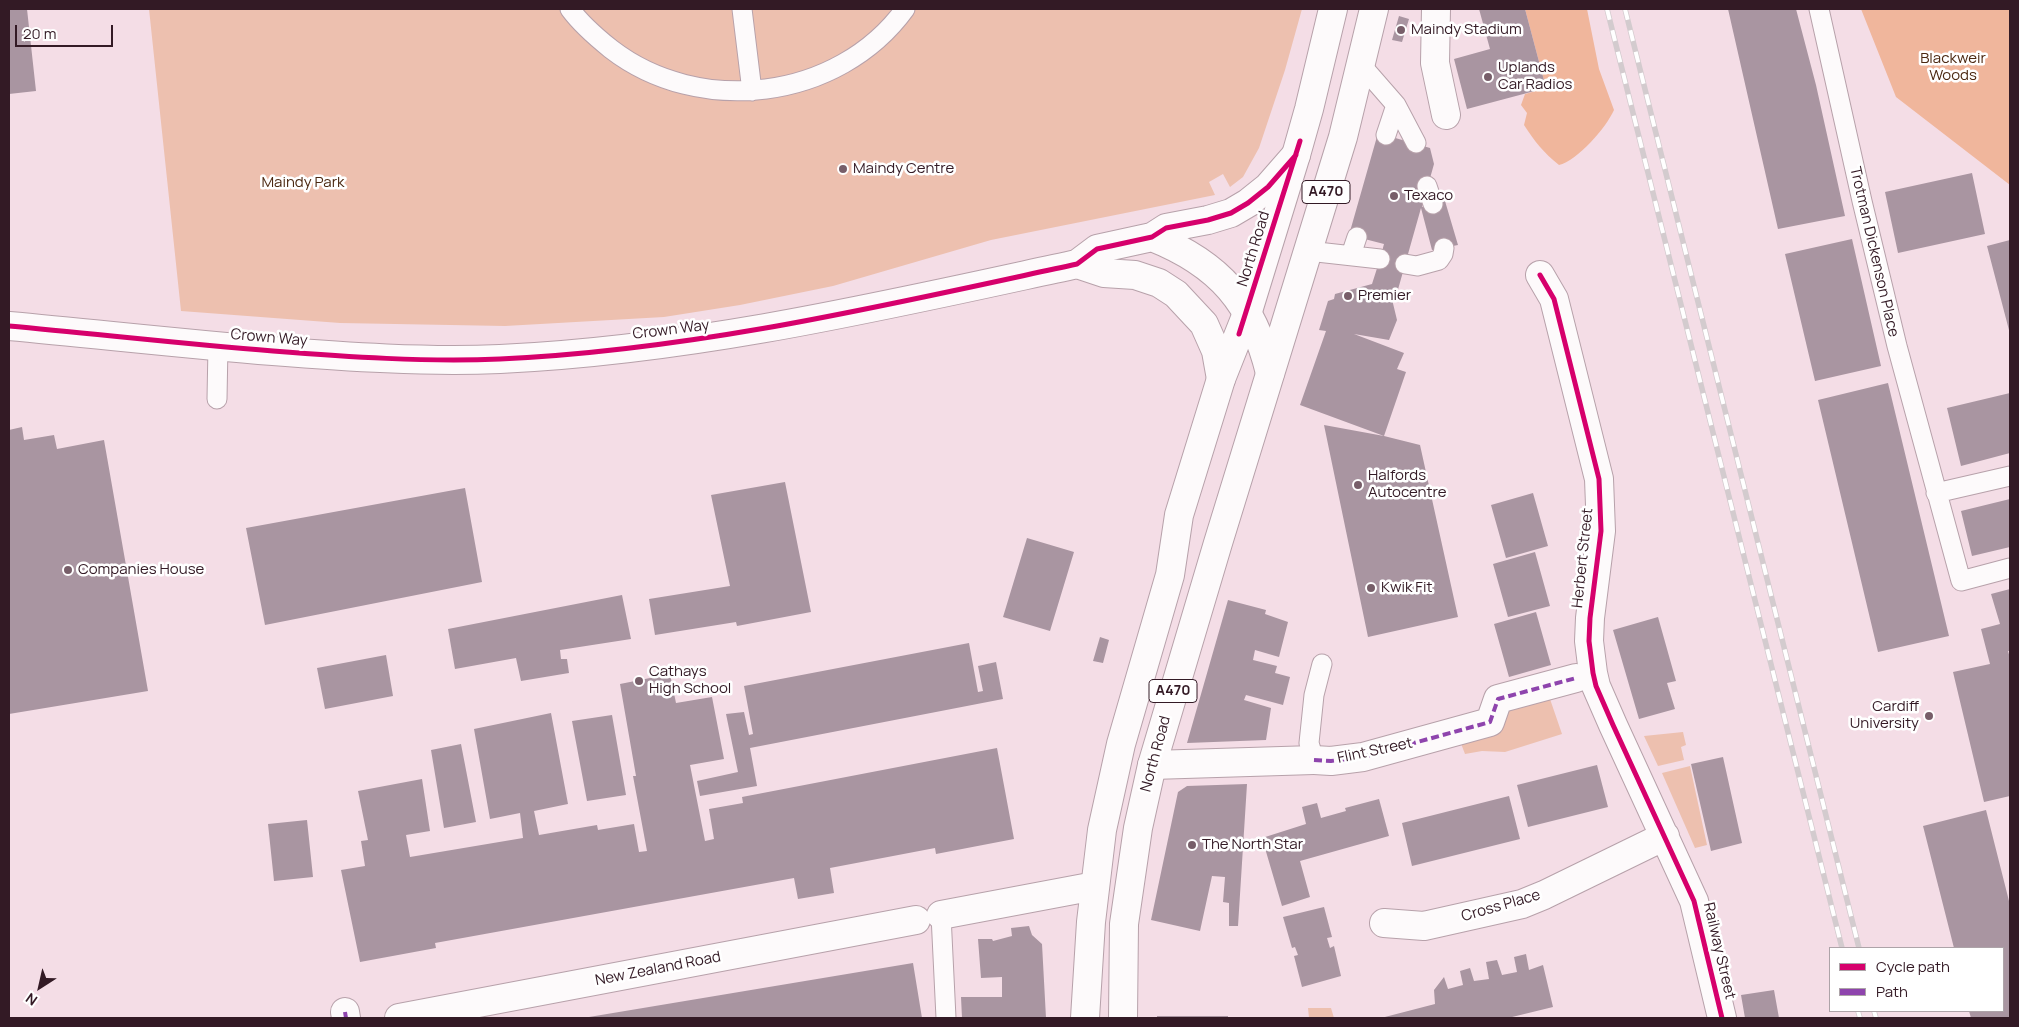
<!DOCTYPE html>
<style>
body{margin:0}
#map{position:relative;width:2019px;height:1027px;overflow:hidden;background:#f4dde6;font-family:Manrope,sans-serif}
canvas{display:block}
.frame{position:absolute;inset:0;border:10px solid #331a25;pointer-events:none}
.legend{position:absolute;left:1829px;top:947px;width:175px;height:65px;box-sizing:border-box;background:#fff;border:1px solid #ada3a8;margin:0;padding:6px 9px;list-style:none;font-size:15px;color:#331a25}
.legend li{display:flex;align-items:center;gap:10px;height:25px}
.legend b{width:25px;border:1px solid #ada3a8}
.north{position:absolute;left:15px;top:962px;width:50px;height:50px;-webkit-text-stroke:4px #fff;paint-order:stroke;rotate:215deg;font-size:14px;font-weight:700;line-height:20px;text-align:center;color:#331a25}
.north::after{content:'';display:block;margin:auto;width:18px;height:22px;background:#331a25;clip-path:polygon(50% 0,100% 100%,50% 72%,0 100%)}
.scale{position:absolute;left:15px;top:25px;width:98px;height:22px;box-sizing:border-box;border:2px solid #331a25;border-top:0;padding-left:6px;font-size:15px;line-height:18px;white-space:nowrap;color:#331a25;-webkit-text-stroke:4px #fff;paint-order:stroke}
</style>
<div id="map">
<canvas width="2019" height="1027"></canvas>
<div class="frame"></div>
<ul class="legend">
<li><b style="height:6px;background:#d6006c"></b>Cycle path</li>
<li><b style="height:6px;background:#8e44ad"></b>Path</li>
</ul>
<div class="north">N</div>
<div class="scale">20 m</div>
</div>
<script>
const c = document.querySelector('canvas').getContext('2d');
c.lineJoin = 'round';
function fillPath(path, color) {
  c.fillStyle = color;
  c.fill(path, 'evenodd');
}
function stroke(path, color, width, dash) {
  c.strokeStyle = color;
  c.lineWidth = width;
  c.lineCap = dash ? 'butt' : 'round';
  c.setLineDash(dash || []);
  c.stroke(path);
}
function drawText(font, color, halo, rows, align = 'center') {
  c.font = font + ' Manrope,sans-serif';
  c.lineWidth = 5;
  c.setLineDash([]);
  c.textBaseline = 'middle';
  c.strokeStyle = halo;
  c.fillStyle = color;
  for (const [text, x, y, turn = 0] of rows) {
    c.save();
    c.translate(x, y);
    c.rotate((+turn || 0) * Math.PI / 180);
    c.textAlign = isNaN(turn) ? turn : align;
    if (halo) c.strokeText(text, 0, 0);
    c.fillText(text, 0, 0);
    c.restore();
  }
}
fillPath(new Path2D(`
 M 149,9 L 1302,9 L 1285,70 L 1259,148 L 1243,177 L 1230,187 L 1223,174 L 1209,182 L 1215,195 L 991,240 L 833,286 L 740,305 L 664,317 L 505,326 L 340,323 L 181,311 Z
 M 1550,699 L 1562,734 L 1505,752 L 1482,751 L 1465,754 L 1460,741 L 1505,716 L 1512,707 Z
 M 1683,732 L 1686,745 L 1681,747 L 1684,760 L 1658,766 L 1644,736 Z
 M 1690,766 L 1707,845 L 1695,848 L 1662,773 Z
 M 1308,1008 L 1331,1008 L 1334,1018 L 1309,1018 Z`), '#edc0af');
fillPath(new Path2D(`
 M 1525,9 L 1587,9 L 1599,69 L 1614,110 C 1606,128 1577,161 1559,165 C 1543,152 1535,142 1524,125 L 1527,113 L 1521,105 L 1525,94 L 1546,88 Z
 M 1861,9 L 2010,9 L 2010,185 L 1896,97 Z`), '#f0b69c');
fillPath(new Path2D(`
 M 9,9 L 27,9 L 36,91 L 9,94 Z
 M 1479,9 L 1525,9 L 1546,88 L 1467,109 L 1454,59 L 1490,49 Z
 M 1728,9 L 1796,9 L 1816,85 L 1845,216 L 1778,229 Z
 M 1399,16 L 1409,19 L 1402,42 L 1392,40 Z
 M 1378,133 L 1430,148 L 1434,164 L 1422,207 L 1445,201 L 1458,245 L 1432,250 L 1421,208 L 1397,293 L 1390,291 L 1397,320 L 1389,340 L 1354,334 L 1404,353 L 1397,369 L 1406,372 L 1384,436 L 1420,445 L 1458,617 L 1368,637 L 1324,425 L 1384,436 L 1300,405 L 1326,331 L 1319,330 L 1328,301 L 1334,299 L 1335,294 L 1372,284 L 1380,259 L 1384,244 L 1349,235 Z
 M 1972,173 L 1985,234 L 1898,253 L 1885,192 Z
 M 1852,239 L 1881,366 L 1815,381 L 1785,254 Z
 M 2010,240 L 2010,334 L 1987,246 Z
 M 1888,383 L 1949,636 L 1878,652 L 1818,400 Z
 M 2010,393 L 2010,453 L 1961,466 L 1947,408 Z
 M 22,427 L 24,440 L 54,435 L 57,449 L 104,440 L 148,691 L 9,714 L 9,430 Z
 M 785,482 L 811,612 L 737,626 L 736,622 L 655,635 L 649,599 L 730,586 L 711,495 Z
 M 465,488 L 482,582 L 265,625 L 246,528 Z
 M 1533,493 L 1548,546 L 1506,558 L 1491,505 Z
 M 2010,499 L 2010,547 L 1972,556 L 1961,511 Z
 M 1027,538 L 1074,552 L 1050,631 L 1003,617 Z
 M 1535,552 L 1550,606 L 1508,617 L 1493,564 Z
 M 2010,589 L 2010,651 L 2008,651 L 2010,658 L 2010,796 L 1984,802 L 1953,672 L 1990,664 L 1981,629 L 2000,624 L 1991,594 Z
 M 622,595 L 631,639 L 560,650 L 561,659 L 567,659 L 569,673 L 521,681 L 516,658 L 455,669 L 448,629 Z
 M 1228,600 L 1266,610 L 1265,614 L 1288,622 L 1279,657 L 1255,650 L 1253,660 L 1277,666 L 1275,673 L 1290,677 L 1283,705 L 1246,695 L 1244,700 L 1271,708 L 1266,740 L 1187,743 Z
 M 1536,612 L 1551,665 L 1509,677 L 1494,624 Z
 M 1658,617 L 1676,681 L 1667,683 L 1675,709 L 1639,719 L 1613,630 Z
 M 1100,637 L 1109,640 L 1103,663 L 1093,661 Z
 M 969,643 L 978,692 L 983,691 L 978,666 L 996,662 L 1003,699 L 750,748 L 757,786 L 700,796 L 697,781 L 738,772 L 726,714 L 744,712 L 749,735 L 753,734 L 744,686 Z
 M 386,655 L 393,696 L 325,709 L 317,668 Z
 M 670,674 L 676,703 L 712,697 L 724,759 L 690,765 L 705,841 L 714,839 L 709,809 L 743,803 L 742,797 L 997,748 L 1014,839 L 936,854 L 935,848 L 830,868 L 834,893 L 798,899 L 794,878 L 435,943 L 436,948 L 360,962 L 341,870 L 365,866 L 361,841 L 368,840 L 358,791 L 422,779 L 430,831 L 406,835 L 410,857 L 523,838 L 520,813 L 490,819 L 474,729 L 551,713 L 568,804 L 534,811 L 539,835 L 597,825 L 598,830 L 634,824 L 639,852 L 647,851 L 633,776 L 636,776 L 620,684 Z
 M 612,715 L 626,795 L 587,801 L 572,721 Z
 M 461,744 L 476,822 L 444,828 L 431,750 Z
 M 1723,757 L 1742,843 L 1711,851 L 1691,764 Z
 M 1597,765 L 1608,807 L 1528,827 L 1517,785 Z
 M 1247,784 L 1238,926 L 1229,926 L 1229,903 L 1223,902 L 1225,877 L 1212,876 L 1200,931 L 1151,920 L 1178,792 L 1187,786 Z
 M 1509,796 L 1520,839 L 1412,866 L 1402,823 Z
 M 1379,799 L 1389,836 L 1300,861 L 1310,897 L 1282,906 L 1262,838 L 1306,824 L 1302,807 L 1317,803 L 1321,818 L 1346,811 L 1345,808 Z
 M 1986,810 L 2010,905 L 2010,1018 L 1971,1018 L 1969,1011 L 2003,1011 L 2003,948 L 1954,948 L 1923,826 Z
 M 307,820 L 313,877 L 274,881 L 268,824 Z
 M 1324,907 L 1332,937 L 1327,938 L 1330,948 L 1334,946 L 1341,976 L 1302,987 L 1294,956 L 1298,955 L 1295,947 L 1292,948 L 1283,917 Z
 M 1029,926 L 1032,935 L 1042,944 L 1046,1018 L 962,1018 L 961,997 L 1002,997 L 1002,977 L 981,978 L 978,939 L 992,939 L 993,941 L 1012,936 L 1011,928 Z
 M 1526,954 L 1529,970 L 1543,965 L 1553,1007 L 1508,1018 L 1381,1018 L 1435,1004 L 1434,990 L 1444,977 L 1448,989 L 1463,985 L 1460,971 L 1470,968 L 1474,981 L 1489,979 L 1486,962 L 1497,960 L 1502,975 L 1517,972 L 1514,957 Z
 M 913,963 L 922,1018 L 589,1018 L 589,1017 Z
 M 1774,990 L 1779,1018 L 1745,1018 L 1741,995 Z
 M 1157,1016 L 1228,1016 L 1228,1018 L 1157,1018 Z`), '#a995a1');
const service = new Path2D(`
 M 570,9 C 581,24 596,37 611,49 C 699,117 838,101 905,9
 M 742,9 L 752,91
 M 1819,9 L 1862,201 L 1897,346 L 1961,581 L 2010,568
 M 1362,66 L 1396,105 L 1416,143
 M 1386,135 L 1396,105
 M 1427,186 L 1433,204
 M 1308,251 L 1380,259
 M 1351,255 L 1357,237
 M 1405,264 L 1417,266 L 1439,260 L 1443,254 L 1444,248
 M 217,399 L 218,346
 M 1936,493 L 2010,476
 M 1314,760 L 1309,743 L 1314,695 L 1322,664
 M 941,915 L 946,1018`);
const pedestrian = new Path2D(`
 M 1314,760 L 1331,761 L 1363,757 L 1490,722 L 1498,699 L 1576,678
 M 345,1012 L 346,1018`);
const minor = new Path2D(`
 M 1436,9 L 1435,63 L 1446,115
 M 1540,275 L 1554,299 L 1599,479 L 1601,531 L 1590,618 L 1589,641 L 1593,673 L 1596,686 L 1613,725 L 1694,901 L 1722,1018
 M 1152,765 L 1314,760
 M 941,915 L 1095,886
 M 1384,923 L 1424,926 L 1522,904 L 1544,895 L 1665,836
 M 399,1018 L 916,920`);
const tertiary = new Path2D(`
 M 1152,237 C 1220,264 1253,303 1270,373
 M 1077,264 L 1104,273 L 1135,275 L 1159,283 L 1176,294 L 1204,324 L 1216,351 L 1221,379
 M 9,326 C 97,334 185,344 273,351 C 348,357 425,362 500,359 C 696,350 887,305 1077,264 L 1097,249 L 1152,237 L 1166,228 L 1208,220 L 1231,213 L 1248,203 L 1268,187 L 1296,155`);
const primary = new Path2D(`
 M 1085,1018 L 1091,922 L 1102,830 L 1121,744 L 1170,575 L 1179,515 L 1221,379 L 1248,311 L 1296,155 L 1309,109 L 1333,9
 M 1123,1018 L 1124,924 L 1138,828 L 1152,765 L 1218,543 L 1343,137 L 1374,9`);
stroke(service, '#b7a1aa', 21);
stroke(pedestrian, '#b7a1aa', 30);
stroke(minor, '#b7a1aa', 30);
stroke(tertiary, '#b7a1aa', 30);
stroke(primary, '#b7a1aa', 30);
stroke(service, '#fdfafb', 19);
stroke(pedestrian, '#fdfafb', 28);
stroke(minor, '#fdfafb', 28);
stroke(tertiary, '#fdfafb', 28);
stroke(primary, '#fdfafb', 28);
const rail = new Path2D(`
 M 1607,9 L 1842,948
 M 1625,9 L 1859,948
 M 1858,1011 L 1860,1018
 M 1874,1011 L 1876,1018`);
stroke(rail, '#d3cbce', 5.5);
stroke(rail, '#fff', 4, [11]);
stroke(new Path2D(`
 M 1314,760 L 1331,761 L 1363,757 L 1490,722 L 1498,699 L 1576,678
 M 345,1012 L 346,1018`), '#8e44ad', 4, [8, 4]);
stroke(new Path2D(`
 M 1540,275 L 1554,299 L 1599,479 L 1601,531 L 1590,618 L 1589,641 L 1593,673 L 1596,686 L 1613,725 L 1694,901 L 1722,1018
 M 9,326 C 97,334 185,344 273,351 C 348,357 425,362 500,359 C 696,350 887,305 1077,264 L 1097,249 L 1152,237 L 1166,228 L 1208,220 L 1231,213 L 1248,203 L 1268,187 L 1296,155
 M 1239,334 L 1300,141`), '#d6006c', 5);
for (const [x, y, r, color] of [
 [1401,30,5,"#775e69"],
 [1488,77,5,"#775e69"],
 [843,169,5,"#775e69"],
 [1394,196,5,"#775e69"],
 [1348,296,5,"#775e69"],
 [1358,485,5,"#775e69"],
 [68,570,5,"#775e69"],
 [1371,588,5,"#775e69"],
 [639,681,5,"#775e69"],
 [1929,716,5,"#775e69"],
 [1192,845,5,"#775e69"]
]) {
  const dot = new Path2D();
  dot.arc(x, y, r, 0, 2 * Math.PI);
  c.fillStyle = color;
  c.fill(dot);
  stroke(dot, '#fff', 2);
}
for (const [x, y, w] of [
 [1326,192,48],
 [1173,691,48]
]) {
  const box = new Path2D();
  box.roundRect(x - w / 2, y - 11.5, w, 23, 4);
  c.fillStyle = '#fff';
  c.fill(box);
  stroke(box, '#331a25', 1);
}
drawText('bold 14px', '#331a25', null, [
 ["A470",1326,192],
 ["A470",1173,691]
]);
drawText('15px', '#331a25', '#fff', [
 ["Maindy Stadium",1411,30],
 ["Uplands",1498,68],
 ["Car Radios",1498,85],
 ["Maindy Centre",853,169],
 ["Texaco",1404,196],
 ["Premier",1358,296],
 ["Halfords",1368,476],
 ["Autocentre",1368,493],
 ["Companies House",78,570],
 ["Kwik Fit",1381,588],
 ["Cathays",649,672],
 ["High School",649,689],
 ["Cardiff",1919,707,"right"],
 ["University",1919,724,"right"],
 ["The North Star",1202,845]
], 'left');
drawText('15px', '#4b2811', '#fff', [
 ["Blackweir",1953,59],
 ["Woods",1953,76],
 ["Maindy Park",303,183]
]);
drawText('15px', '#331a25', '#fff', [
 ["North Road",1254,249,-73],
 ["Trotman Dickenson Place",1874,252,77],
 ["Crown Way",671,330,-7],
 ["Crown Way",269,338,5],
 ["Herbert Street",1583,558,-84],
 ["Flint Street",1375,751,-12],
 ["North Road",1156,754,-75],
 ["Cross Place",1501,906,-16],
 ["Railway Street",1719,951,77],
 ["New Zealand Road",658,969,-11]
]);
</script>
